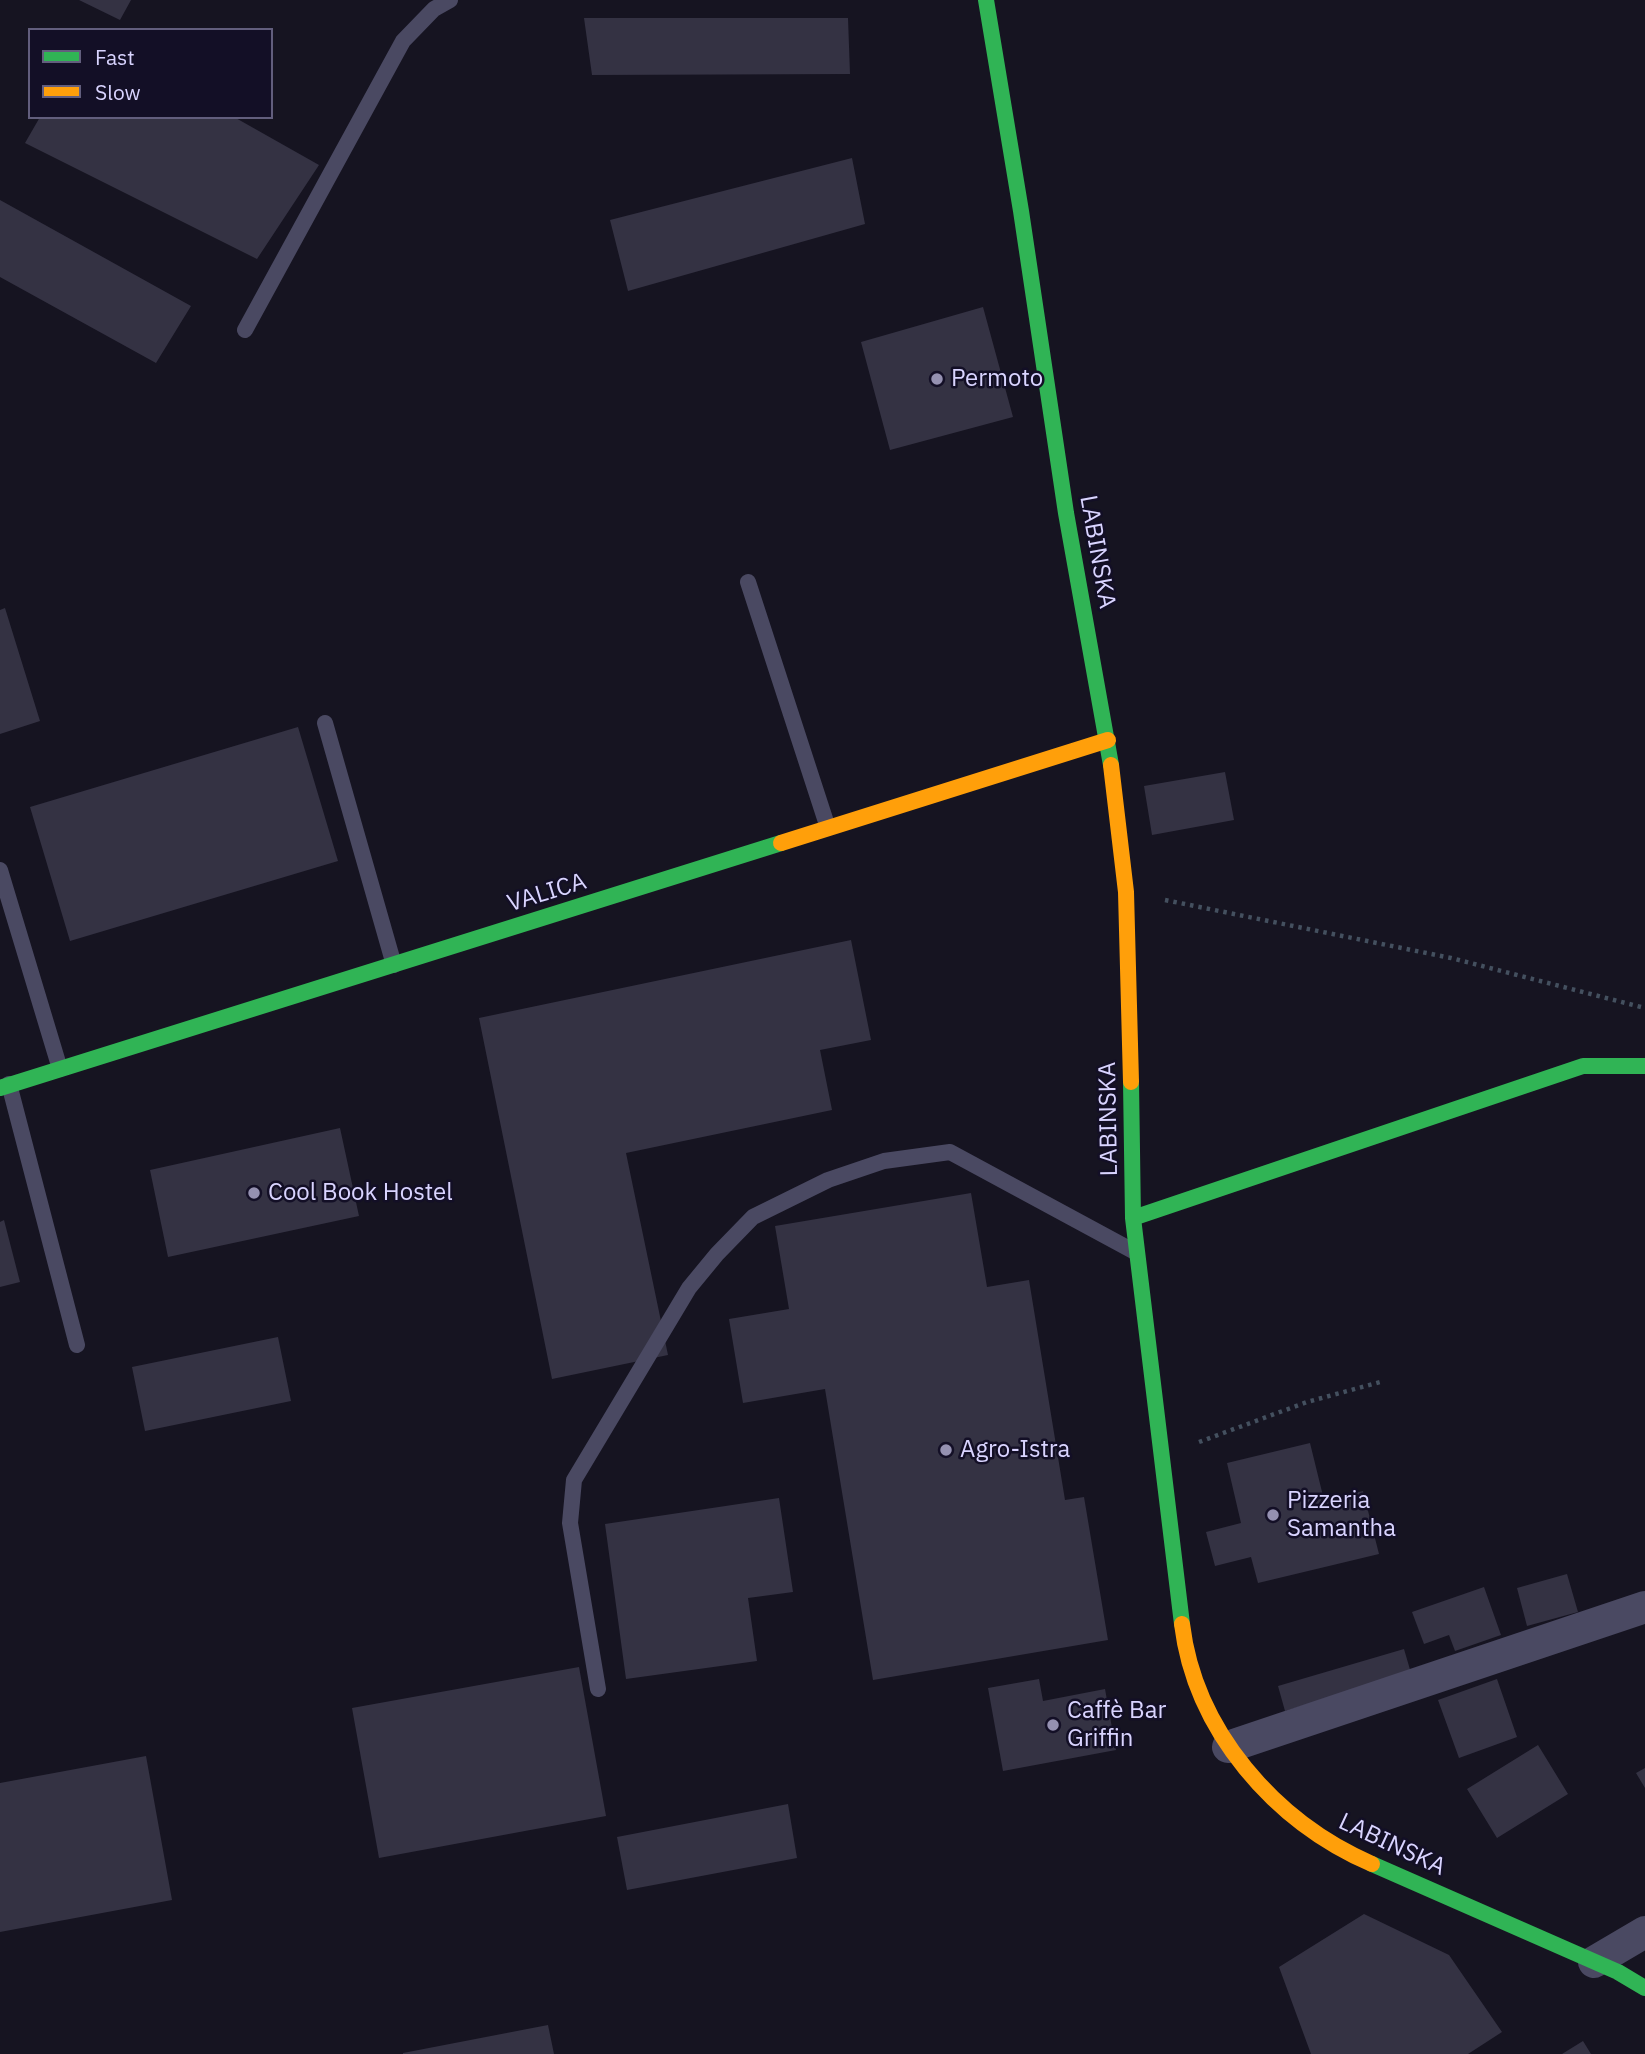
<!DOCTYPE html>
<meta charset="utf-8">
<style>
body{margin:0}
#map{position:relative;width:1645px;height:2054px;overflow:hidden;background:#161421;font-family:"IBM Plex Sans",sans-serif}
canvas{display:block}
.legend{position:absolute;left:28px;top:28px;width:245px;height:91px;box-sizing:border-box;background:#130f26;border:2px solid #625e7d;margin:0;padding:9px 12px;list-style:none;font-size:21px;color:#d9d4ff}
.legend li{display:flex;align-items:center;gap:14px;height:35px}
.legend b{width:35px;border:2px solid #625e7d}
</style>
<div id="map">
<canvas width="1645" height="2054"></canvas>
<ul class="legend">
<li><b style="height:9px;background:#30b455"></b>Fast</li>
<li><b style="height:9px;background:#ff9f0a"></b>Slow</li>
</ul>
</div>
<script>
const c = document.querySelector('canvas').getContext('2d');
c.lineJoin = 'round';
function fillPath(path, color) {
  c.fillStyle = color;
  c.fill(path, 'evenodd');
}
function stroke(path, color, width, dash) {
  c.strokeStyle = color;
  c.lineWidth = width;
  c.lineCap = dash ? 'butt' : 'round';
  c.setLineDash(dash || []);
  c.stroke(path);
}
function drawText(font, color, halo, rows, align = 'center') {
  c.font = font + ' "IBM Plex Sans",sans-serif';
  c.lineWidth = 5;
  c.setLineDash([]);
  c.textBaseline = 'middle';
  c.strokeStyle = halo;
  c.fillStyle = color;
  for (const [text, x, y, turn = 0] of rows) {
    c.save();
    c.translate(x, y);
    c.rotate((+turn || 0) * Math.PI / 180);
    c.textAlign = isNaN(turn) ? turn : align;
    if (halo) c.strokeText(text, 0, 0);
    c.fillText(text, 0, 0);
    c.restore();
  }
}
fillPath(new Path2D(`
 M 79,0 L 131,0 L 120,20 Z
 M 584,18 L 848,18 L 850,74 L 592,75 Z
 M 40,117 L 234,117 L 319,165 L 257,259 L 25,143 Z
 M 852,158 L 865,224 L 628,291 L 610,220 Z
 M 0,200 L 191,306 L 156,363 L 0,277 Z
 M 983,307 L 1013,417 L 890,450 L 861,342 Z
 M 5,608 L 40,721 L 0,734 L 0,610 Z
 M 298,727 L 338,861 L 70,941 L 30,807 Z
 M 1225,772 L 1234,820 L 1152,835 L 1144,786 Z
 M 851,940 L 871,1040 L 820,1050 L 832,1110 L 626,1153 L 668,1355 L 552,1379 L 479,1018 Z
 M 340,1128 L 359,1216 L 168,1257 L 150,1170 Z
 M 971,1193 L 987,1287 L 1029,1280 L 1065,1500 L 1084,1497 L 1108,1640 L 873,1680 L 825,1389 L 743,1403 L 729,1319 L 789,1309 L 775,1226 Z
 M 4,1220 L 20,1282 L 0,1287 L 0,1222 Z
 M 278,1337 L 291,1401 L 145,1431 L 132,1367 Z
 M 1310,1443 L 1324,1500 L 1363,1491 L 1379,1554 L 1258,1583 L 1251,1557 L 1215,1566 L 1206,1532 L 1241,1523 L 1227,1463 Z
 M 779,1498 L 793,1592 L 748,1598 L 757,1661 L 626,1679 L 605,1524 Z
 M 1567,1574 L 1578,1612 L 1527,1626 L 1517,1588 Z
 M 1484,1587 L 1501,1635 L 1455,1651 L 1449,1635 L 1424,1644 L 1412,1612 Z
 M 1404,1649 L 1411,1673 L 1285,1711 L 1278,1686 Z
 M 579,1667 L 606,1816 L 379,1858 L 352,1708 Z
 M 1039,1679 L 1043,1701 L 1105,1689 L 1116,1750 L 1003,1771 L 988,1688 Z
 M 1497,1679 L 1517,1737 L 1459,1758 L 1438,1700 Z
 M 1538,1745 L 1568,1794 L 1497,1838 L 1467,1789 Z
 M 146,1756 L 172,1900 L 0,1932 L 0,1783 Z
 M 1645,1768 L 1645,1788 L 1636,1773 Z
 M 788,1804 L 797,1858 L 627,1890 L 617,1837 Z
 M 1364,1914 L 1449,1955 L 1502,2032 L 1468,2054 L 1311,2054 L 1279,1967 Z
 M 548,2025 L 554,2054 L 403,2054 L 403,2053 Z
 M 1583,2041 L 1591,2054 L 1562,2054 Z`), '#343243');
stroke(new Path2D(`
 M 1165,900 L 1451,958 L 1645,1008
 M 1199,1442 L 1307,1402 L 1384,1381`), '#44505f', 4.5, [3.5, 5]);
stroke(new Path2D(`
 M 245,330 L 403,41 L 434,9 L 450,0
 M 748,582 L 828,828
 M 325,723 L 394,965
 M 0,870 L 60,1069
 M 9,1084 L 77,1345
 M 598,1689 L 570,1523 L 574,1480 L 689,1288 L 717,1254 L 753,1217 L 828,1180 L 884,1161 L 950,1152 L 1135,1252`), '#4a4962', 16);
stroke(new Path2D(`
 M 1228,1747 L 1645,1607
 M 1594,1962 L 1645,1932`), '#4a4962', 32);
stroke(new Path2D(`
 M 986,0 L 1021,211 L 1066,513 L 1111,765
 M 1131,1082 L 1133,1218 L 1182,1624
 M 0,1088 L 781,843
 M 1133,1218 L 1583,1066 L 1645,1066
 M 1372,1864 L 1618,1972 L 1645,1988`), '#30b455', 16);
stroke(new Path2D(`
 M 1111,765 L 1126,892 L 1131,1082
 M 781,843 L 1108,740
 M 1182,1624 C 1195,1731 1275,1822 1372,1864`), '#ff9f0a', 16);
for (const [x, y, r, color] of [
 [937,379,7,"#9591b1"],
 [254,1193,7,"#9591b1"],
 [946,1450,7,"#9591b1"],
 [1273,1515,7,"#9591b1"],
 [1053,1725,7,"#9591b1"]
]) {
  const dot = new Path2D();
  dot.arc(x, y, r, 0, 2 * Math.PI);
  c.fillStyle = color;
  c.fill(dot);
  stroke(dot, '#130f26', 2.5);
}
drawText('24px', '#d9d4ff', '#130f26', [
 ["Permoto",951,379],
 ["Cool Book Hostel",268,1193],
 ["Agro-Istra",960,1450],
 ["Pizzeria",1287,1501],
 ["Samantha",1287,1529],
 ["Caffè Bar",1067,1711],
 ["Griffin",1067,1739]
], 'left');
drawText('24px', '#d9d4ff', '#130f26', [
 ["LABINSKA",1097,552,80],
 ["VALICA",547,893,-17],
 ["LABINSKA",1109,1119,-91],
 ["LABINSKA",1392,1845,25]
]);
</script>
